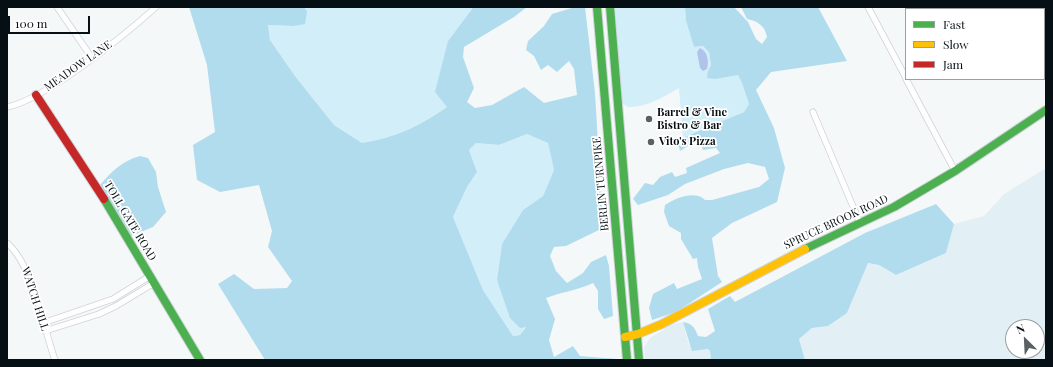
<!DOCTYPE html>
<style>
body{margin:0}
#map{position:relative;width:1053px;height:367px;overflow:hidden;background:#f5f8f9;font-family:"Playfair Display",serif}
canvas{display:block}
.frame{position:absolute;inset:0;border:8px solid #061014;pointer-events:none}
.legend{position:absolute;left:905px;top:8px;width:140px;height:72px;box-sizing:border-box;background:#fff;border:1px solid #9b9fa1;margin:0;padding:5px 7px;list-style:none;font-size:12px;color:#061014}
.legend li{display:flex;align-items:center;gap:8px;height:20px}
.legend b{width:20px;border:1px solid #9b9fa1}
.north{position:absolute;left:1005px;top:319px;width:40px;height:40px;box-sizing:border-box;background:#fff;border:1px solid #9b9fa1;border-radius:50%;rotate:336deg;font-size:11px;font-weight:700;line-height:16px;text-align:center;color:#061014}
.north::after{content:'';display:block;margin:auto;width:14px;height:18px;background:#5a6164;clip-path:polygon(50% 0,100% 100%,50% 72%,0 100%)}
.scale{position:absolute;left:8px;top:16px;width:82px;height:18px;box-sizing:border-box;border:2px solid #061014;border-top:0;padding-left:5px;font-size:12px;line-height:14px;white-space:nowrap;color:#061014;-webkit-text-stroke:3px #fff;paint-order:stroke}
</style>
<div id="map">
<canvas width="1053" height="367"></canvas>
<div class="frame"></div>
<ul class="legend">
<li><b style="height:5px;background:#4caf50"></b>Fast</li>
<li><b style="height:5px;background:#ffc107"></b>Slow</li>
<li><b style="height:5px;background:#c62828"></b>Jam</li>
</ul>
<div class="north">N</div>
<div class="scale">100 m</div>
</div>
<script>
const c = document.querySelector('canvas').getContext('2d');
c.lineJoin = 'round';
function fillPath(path, color) {
  c.fillStyle = color;
  c.fill(path, 'evenodd');
}
function stroke(path, color, width, dash) {
  c.strokeStyle = color;
  c.lineWidth = width;
  c.lineCap = dash ? 'butt' : 'round';
  c.setLineDash(dash || []);
  c.stroke(path);
}
function drawText(font, color, halo, rows, align = 'center') {
  c.font = font + ' "Playfair Display",serif';
  c.lineWidth = 3.5;
  c.setLineDash([]);
  c.textBaseline = 'middle';
  c.strokeStyle = halo;
  c.fillStyle = color;
  for (const [text, x, y, turn = 0] of rows) {
    c.save();
    c.translate(x, y);
    c.rotate((+turn || 0) * Math.PI / 180);
    c.textAlign = isNaN(turn) ? turn : align;
    if (halo) c.strokeText(text, 0, 0);
    c.fillText(text, 0, 0);
    c.restore();
  }
}
fillPath(new Path2D(`
 M 1046,168 L 1046,360 L 805,360 L 799,339 L 812,328 L 828,326 L 847,313 L 868,263 L 879,265 L 896,275 L 946,253 L 954,224 L 984,216 L 1004,194 ZM 1013,327 L 1037,327 L 1037,351 L 1013,351 Z
 M 683,322 L 689,345 L 708,349 L 710,351 L 711,360 L 645,360 L 644,347 L 650,338 L 671,325 Z`), '#e2f0f6');
fillPath(new Path2D(`
 M 304,7 L 471,7 L 472,9 L 448,41 L 447,107 C 418,127 397,137 362,143 L 334,125 L 295,76 L 270,40 L 268,25 L 293,26 L 307,11 Z
 M 615,7 L 685,7 L 686,21 L 694,47 L 703,46 L 709,52 L 711,65 L 708,71 L 709,77 L 716,79 L 738,75 L 742,83 L 749,104 L 744,112 L 683,137 L 679,88 C 664,97 645,108 628,107 L 622,103 Z
 M 527,134 L 548,143 L 554,170 L 543,196 L 523,210 L 502,244 L 497,281 L 526,326 L 520,335 L 513,336 L 483,290 L 453,217 L 467,187 L 477,172 L 469,150 L 476,143 L 499,145 Z`), '#d2eef9');
fillPath(new Path2D(`
 M 189,7 L 304,7 L 307,11 L 305,24 L 293,26 L 268,25 L 270,40 L 295,76 L 334,125 L 362,143 C 397,137 418,127 447,107 L 435,92 L 448,41 L 472,9 L 471,7 L 527,7 L 514,17 L 464,47 L 463,57 L 474,88 L 467,102 L 475,108 L 492,105 L 524,87 L 544,103 L 577,95 L 574,69 L 569,61 L 557,72 L 548,65 L 541,70 L 534,56 L 526,50 L 528,41 L 544,26 L 552,14 L 575,7 L 585,7 L 595,93 L 603,228 L 566,246 L 554,247 L 550,256 L 556,271 L 567,283 L 583,273 L 591,262 L 606,255 L 609,266 L 613,316 L 604,319 L 598,309 L 598,291 L 593,283 C 578,290 562,292 546,298 L 555,319 L 549,340 L 554,357 L 573,346 L 580,356 L 617,359 L 617,360 L 265,360 L 218,284 L 234,274 L 254,289 L 287,288 L 292,281 L 268,247 L 272,231 L 259,185 L 220,192 L 197,180 L 193,145 L 215,132 L 207,65 ZM 527,134 L 548,143 L 554,170 L 543,196 L 523,210 L 502,244 L 497,280 L 510,318 L 520,328 L 526,327 L 520,335 L 513,336 L 483,290 L 453,217 L 467,187 L 477,172 L 469,150 L 476,143 L 499,145 Z
 M 685,7 L 734,7 L 748,22 L 756,39 L 762,44 L 767,37 C 765,26 758,21 747,19 L 741,7 L 818,7 L 847,61 L 771,72 L 756,90 L 774,128 L 785,168 L 777,202 L 732,223 L 712,238 L 718,276 L 722,282 L 676,312 L 652,320 L 649,308 L 653,294 L 674,283 L 677,289 L 702,279 L 698,267 L 697,258 L 693,259 L 681,239 L 681,233 L 669,226 L 664,212 L 665,205 C 676,198 695,190 705,200 L 712,200 L 759,187 L 769,179 L 765,167 L 748,163 L 724,169 L 685,184 L 668,195 L 638,205 L 633,199 L 645,183 L 653,185 L 660,177 L 672,172 L 675,177 L 687,173 L 686,168 L 720,153 L 716,148 L 703,150 L 701,144 L 698,145 L 695,135 L 691,140 L 691,144 L 680,151 L 677,140 L 744,112 L 749,104 L 742,83 L 738,75 L 716,79 L 707,78 L 708,71 L 711,65 L 709,52 L 703,46 L 694,47 L 686,21 Z
 M 907,7 L 990,7 L 988,9 L 908,9 Z
 M 140,156 L 148,158 L 156,172 L 158,187 L 166,212 L 153,227 L 131,236 L 100,185 C 112,171 122,161 140,156 Z
 M 936,204 L 954,224 L 946,253 L 896,275 L 879,265 L 868,263 L 847,313 L 828,326 L 812,328 L 799,339 L 805,360 L 711,360 L 710,351 L 708,349 L 692,351 L 683,322 C 692,323 695,328 698,336 L 706,337 L 715,331 L 708,309 L 730,296 L 735,302 L 865,233 Z`), '#b1dced');
fillPath(new Path2D(`
 M 700,48 C 708,52 709,61 707,69 L 703,71 L 700,68 L 697,52 Z`), '#b2c3eb');
const street = new Path2D(`
 M 57,7 L 92,58
 M 868,7 L 906,78
 M 906,79 L 955,171
 M 7,107 C 45,100 126,34 156,7
 M 813,112 L 860,223
 M 7,243 C 33,265 43,327 55,360
 M 43,323 L 113,299 L 150,276
 M 45,331 L 99,314 L 116,306 L 154,283`);
const fast = new Path2D(`
 M 597,7 L 627,360
 M 610,7 L 639,360
 M 104,199 L 200,360
 M 805,249 L 894,207 L 955,171 L 1046,110`);
const slow = new Path2D(`
 M 625,337 L 638,334 L 662,324 L 805,249`);
const jam = new Path2D(`
 M 36,95 L 104,199`);
stroke(street, '#ced4d8', 7);
stroke(fast, '#ced4d8', 10);
stroke(slow, '#ced4d8', 10);
stroke(jam, '#ced4d8', 10);
stroke(street, '#fefefe', 5.5);
stroke(fast, '#4caf50', 8);
stroke(slow, '#ffc107', 8);
stroke(jam, '#c62828', 8);
for (const [x, y, r, color] of [
 [649,119,4,"#5a6164"],
 [651,142,4,"#5a6164"]
]) {
  const dot = new Path2D();
  dot.arc(x, y, r, 0, 2 * Math.PI);
  c.fillStyle = color;
  c.fill(dot);
  stroke(dot, '#fff', 1.5);
}
drawText('11px', '#061014', '#fff', [
 ["MEADOW LANE",78,66,-35],
 ["BERLIN TURNPIKE",601,184,-95],
 ["TOLL GATE ROAD",130,221,59],
 ["SPRUCE BROOK ROAD",836,222,-25],
 ["WATCH HILL",35,299,72]
]);
drawText('bold 11px', '#061014', '#fff', [
 ["Barrel & Vine",657,113],
 ["Bistro & Bar",657,126],
 ["Vito's Pizza",659,142]
], 'left');
</script>
